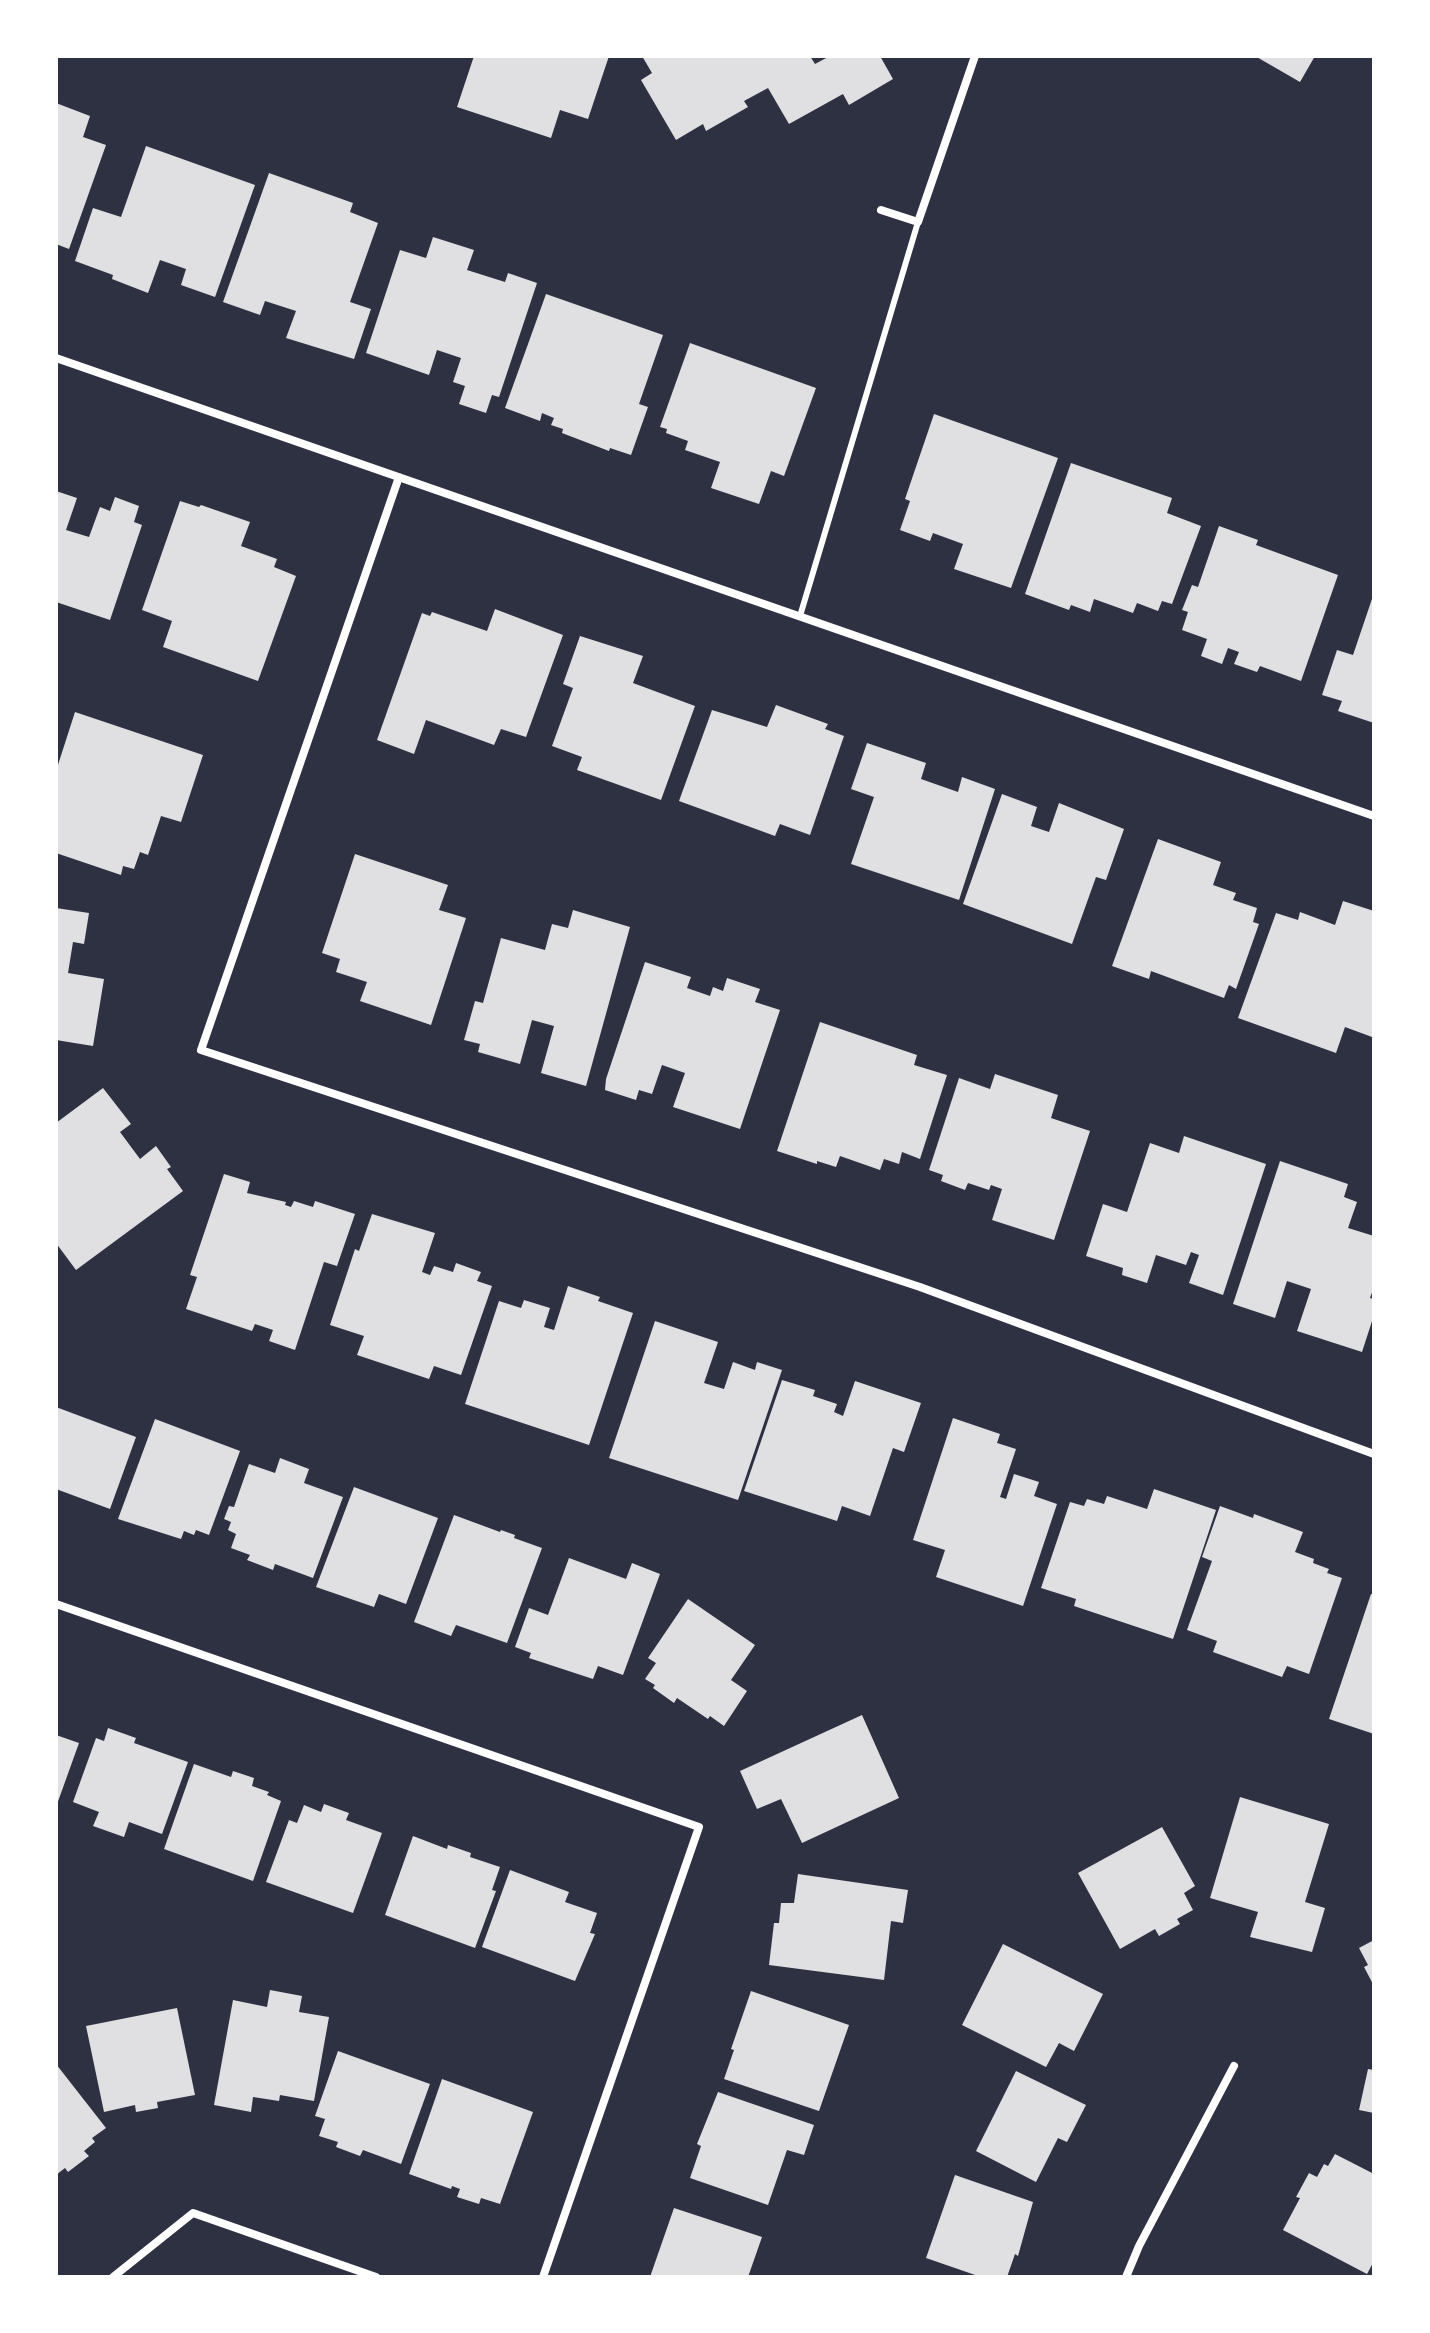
<!DOCTYPE html>
<style>
body{margin:0}
#map{position:relative;width:1430px;height:2333px;overflow:hidden;background:#2d3142;font-family:Inter,sans-serif}
canvas{display:block}
.frame{position:absolute;inset:0;border:58px solid #fff;pointer-events:none}
</style>
<div id="map">
<canvas width="1430" height="2333"></canvas>
<div class="frame"></div>
</div>
<script>
const c = document.querySelector('canvas').getContext('2d');
c.lineJoin = 'round';
function fillPath(path, color) {
  c.fillStyle = color;
  c.fill(path, 'evenodd');
}
function stroke(path, color, width, dash) {
  c.strokeStyle = color;
  c.lineWidth = width;
  c.lineCap = dash ? 'butt' : 'round';
  c.setLineDash(dash || []);
  c.stroke(path);
}
fillPath(new Path2D(`
 M 474,56 L 609,56 L 588,119 L 560,110 L 551,138 L 457,107 Z
 M 642,56 L 810,56 L 815,64 L 830,56 L 880,56 L 893,79 L 849,105 L 843,94 L 789,124 L 768,88 L 744,101 L 748,107 L 706,131 L 703,124 L 676,140 L 641,80 L 652,73 Z
 M 1255,56 L 1315,56 L 1300,82 Z
 M 56,103 L 90,116 L 83,137 L 106,145 L 69,249 L 56,244 Z
 M 146,146 L 255,185 L 215,297 L 181,285 L 186,269 L 160,260 L 148,293 L 112,279 L 113,275 L 75,261 L 93,208 L 121,217 Z
 M 269,173 L 353,203 L 350,212 L 378,223 L 350,302 L 371,309 L 354,359 L 286,338 L 296,311 L 265,301 L 260,315 L 223,302 Z
 M 433,237 L 474,250 L 467,270 L 505,282 L 508,273 L 537,283 L 499,397 L 492,395 L 486,413 L 459,404 L 465,386 L 453,382 L 461,358 L 437,350 L 429,375 L 366,353 L 400,250 L 426,258 Z
 M 546,294 L 663,335 L 639,404 L 648,407 L 631,455 L 610,448 L 609,451 L 562,433 L 563,429 L 551,425 L 554,418 L 542,413 L 540,421 L 505,408 Z
 M 690,343 L 816,388 L 784,476 L 771,471 L 759,504 L 711,488 L 720,462 L 685,450 L 688,441 L 666,433 L 667,429 L 660,427 Z
 M 934,414 L 1058,458 L 1011,588 L 954,569 L 963,544 L 933,533 L 930,541 L 900,530 L 910,501 L 905,499 Z
 M 1071,463 L 1172,498 L 1167,513 L 1201,526 L 1172,604 L 1162,601 L 1158,611 L 1137,603 L 1133,613 L 1094,599 L 1090,612 L 1071,605 L 1069,610 L 1025,594 Z
 M 56,491 L 77,498 L 66,530 L 89,537 L 100,507 L 110,511 L 115,497 L 139,506 L 134,522 L 142,525 L 110,620 L 56,602 Z
 M 180,501 L 199,507 L 201,505 L 250,522 L 241,546 L 277,559 L 274,567 L 296,576 L 258,681 L 163,647 L 172,621 L 142,610 Z
 M 1219,526 L 1258,540 L 1256,545 L 1338,575 L 1301,681 L 1260,666 L 1257,672 L 1234,664 L 1239,652 L 1228,648 L 1222,664 L 1201,656 L 1207,639 L 1182,630 L 1188,612 L 1182,610 L 1192,585 L 1198,587 Z
 M 1374,593 L 1374,723 L 1338,711 L 1342,701 L 1322,695 L 1337,650 L 1353,655 Z
 M 495,609 L 563,635 L 526,737 L 501,729 L 494,745 L 426,720 L 414,754 L 377,740 L 422,613 L 430,616 L 432,612 L 487,631 Z
 M 580,636 L 643,656 L 633,683 L 695,706 L 661,800 L 577,770 L 582,757 L 552,746 L 573,688 L 563,684 Z
 M 776,705 L 828,724 L 825,729 L 844,736 L 810,835 L 780,824 L 775,836 L 679,801 L 712,710 L 767,727 Z
 M 75,712 L 203,755 L 181,822 L 161,816 L 148,855 L 140,852 L 134,869 L 123,866 L 121,875 L 56,853 L 56,771 Z
 M 867,743 L 926,763 L 921,779 L 958,792 L 962,777 L 995,789 L 959,900 L 851,864 L 874,797 L 851,789 Z
 M 1002,794 L 1037,807 L 1031,826 L 1049,832 L 1059,803 L 1124,829 L 1106,880 L 1096,877 L 1072,944 L 963,904 Z
 M 1158,839 L 1221,862 L 1213,885 L 1236,893 L 1233,900 L 1257,908 L 1253,922 L 1259,924 L 1236,989 L 1229,985 L 1224,998 L 1151,971 L 1149,979 L 1112,966 Z
 M 355,854 L 448,885 L 439,910 L 466,918 L 431,1025 L 360,1001 L 367,982 L 336,972 L 340,959 L 322,953 Z
 M 1343,901 L 1374,911 L 1374,1031 L 1372,1037 L 1345,1027 L 1336,1053 L 1238,1018 L 1276,913 L 1298,920 L 1300,912 L 1335,925 Z
 M 56,908 L 89,913 L 84,944 L 73,942 L 68,973 L 104,979 L 93,1046 L 56,1040 Z
 M 573,910 L 630,927 L 586,1086 L 541,1073 L 554,1026 L 532,1020 L 520,1064 L 478,1052 L 480,1044 L 464,1040 L 475,1001 L 483,1003 L 501,938 L 545,950 L 552,924 L 568,928 Z
 M 645,962 L 691,977 L 687,988 L 710,996 L 713,987 L 723,991 L 727,978 L 760,989 L 755,1002 L 780,1010 L 740,1129 L 673,1107 L 685,1073 L 662,1065 L 652,1094 L 639,1090 L 636,1100 L 605,1090 L 606,1079 Z
 M 820,1022 L 917,1055 L 914,1065 L 947,1075 L 920,1159 L 902,1152 L 899,1164 L 884,1159 L 880,1170 L 840,1156 L 836,1167 L 817,1161 L 817,1164 L 777,1151 Z
 M 995,1074 L 1058,1095 L 1051,1118 L 1090,1131 L 1054,1240 L 992,1220 L 1002,1189 L 991,1185 L 989,1190 L 968,1183 L 965,1190 L 941,1181 L 943,1175 L 929,1170 L 959,1078 L 990,1089 Z
 M 103,1088 L 131,1124 L 120,1132 L 140,1159 L 156,1146 L 171,1167 L 167,1169 L 183,1191 L 76,1270 L 56,1243 L 56,1123 Z
 M 1184,1136 L 1266,1164 L 1223,1295 L 1189,1283 L 1199,1255 L 1191,1252 L 1186,1265 L 1156,1255 L 1147,1283 L 1122,1275 L 1123,1268 L 1086,1256 L 1103,1204 L 1127,1212 L 1150,1143 L 1179,1153 Z
 M 1280,1161 L 1348,1184 L 1344,1197 L 1357,1202 L 1348,1228 L 1374,1236 L 1374,1287 L 1370,1298 L 1374,1299 L 1374,1315 L 1362,1352 L 1297,1331 L 1311,1289 L 1287,1281 L 1275,1318 L 1233,1304 Z
 M 224,1174 L 250,1182 L 247,1193 L 286,1202 L 285,1205 L 291,1207 L 294,1201 L 313,1207 L 315,1201 L 355,1214 L 337,1266 L 324,1262 L 295,1350 L 269,1341 L 273,1330 L 255,1324 L 252,1331 L 186,1309 L 197,1277 L 190,1275 Z
 M 372,1214 L 435,1233 L 422,1272 L 430,1275 L 434,1266 L 453,1272 L 456,1263 L 481,1272 L 477,1281 L 492,1286 L 461,1375 L 434,1366 L 429,1379 L 357,1355 L 364,1336 L 330,1325 L 355,1249 L 359,1251 Z
 M 568,1286 L 600,1297 L 598,1301 L 633,1313 L 589,1445 L 465,1404 L 499,1301 L 521,1308 L 524,1300 L 550,1308 L 544,1327 L 554,1330 Z
 M 655,1321 L 718,1342 L 704,1383 L 724,1389 L 733,1362 L 755,1370 L 757,1362 L 782,1370 L 738,1500 L 609,1458 Z
 M 782,1380 L 815,1390 L 813,1396 L 837,1404 L 834,1412 L 843,1416 L 855,1381 L 921,1403 L 904,1452 L 893,1448 L 870,1516 L 842,1506 L 837,1521 L 744,1491 Z
 M 56,1407 L 136,1437 L 110,1509 L 56,1489 Z
 M 953,1418 L 1000,1434 L 997,1443 L 1016,1449 L 1000,1497 L 1006,1499 L 1014,1474 L 1039,1482 L 1034,1496 L 1057,1504 L 1023,1606 L 936,1577 L 945,1550 L 913,1540 Z
 M 155,1419 L 240,1451 L 209,1535 L 196,1530 L 194,1535 L 184,1531 L 181,1539 L 118,1519 Z
 M 280,1458 L 309,1469 L 304,1483 L 343,1497 L 313,1578 L 275,1564 L 273,1570 L 247,1560 L 250,1555 L 231,1548 L 236,1534 L 228,1530 L 231,1522 L 224,1519 L 229,1506 L 234,1507 L 249,1464 L 275,1473 Z
 M 354,1487 L 438,1518 L 406,1604 L 379,1594 L 374,1607 L 316,1587 Z
 M 1154,1489 L 1216,1510 L 1173,1639 L 1074,1606 L 1076,1599 L 1041,1588 L 1070,1502 L 1084,1506 L 1087,1499 L 1104,1504 L 1107,1496 L 1147,1509 Z
 M 1220,1506 L 1253,1518 L 1254,1514 L 1303,1532 L 1295,1552 L 1314,1559 L 1313,1563 L 1329,1569 L 1327,1573 L 1342,1578 L 1309,1674 L 1287,1666 L 1282,1677 L 1213,1652 L 1217,1641 L 1187,1630 L 1212,1561 L 1202,1557 Z
 M 454,1515 L 500,1532 L 501,1530 L 515,1535 L 514,1538 L 542,1548 L 507,1643 L 456,1625 L 451,1636 L 414,1622 Z
 M 569,1558 L 626,1579 L 632,1563 L 660,1574 L 623,1675 L 598,1666 L 593,1679 L 529,1658 L 531,1653 L 515,1647 L 529,1608 L 548,1615 Z
 M 1371,1594 L 1374,1595 L 1374,1734 L 1329,1719 Z
 M 688,1599 L 755,1645 L 731,1680 L 747,1691 L 724,1726 L 710,1716 L 708,1719 L 677,1698 L 674,1703 L 653,1688 L 655,1685 L 645,1679 L 656,1663 L 648,1658 Z
 M 862,1715 L 899,1798 L 802,1843 L 781,1799 L 757,1809 L 740,1771 Z
 M 108,1728 L 136,1738 L 134,1743 L 188,1762 L 162,1834 L 129,1822 L 124,1837 L 93,1826 L 99,1812 L 73,1802 L 96,1738 L 104,1741 Z
 M 56,1735 L 79,1743 L 56,1807 Z
 M 194,1764 L 231,1777 L 233,1771 L 254,1778 L 252,1786 L 269,1792 L 267,1795 L 281,1801 L 253,1881 L 164,1849 Z
 M 1240,1797 L 1329,1824 L 1305,1902 L 1325,1908 L 1312,1952 L 1250,1937 L 1258,1912 L 1210,1898 Z
 M 324,1804 L 349,1813 L 346,1820 L 382,1833 L 353,1913 L 266,1882 L 289,1820 L 297,1823 L 304,1805 L 321,1812 Z
 M 1162,1827 L 1195,1886 L 1184,1893 L 1193,1910 L 1177,1919 L 1180,1924 L 1159,1936 L 1155,1929 L 1120,1949 L 1078,1873 Z
 M 413,1836 L 447,1849 L 448,1845 L 471,1853 L 470,1857 L 500,1867 L 492,1890 L 496,1891 L 475,1948 L 385,1915 Z
 M 510,1870 L 569,1892 L 565,1902 L 597,1913 L 590,1933 L 595,1934 L 575,1981 L 482,1947 Z
 M 798,1874 L 908,1890 L 903,1923 L 891,1921 L 884,1980 L 769,1965 L 774,1923 L 779,1923 L 781,1903 L 794,1903 Z
 M 1374,1940 L 1374,1986 L 1364,1967 L 1368,1965 L 1359,1948 Z
 M 1003,1944 L 1103,1994 L 1074,2051 L 1059,2043 L 1046,2067 L 962,2025 Z
 M 270,1990 L 302,1996 L 299,2012 L 329,2017 L 314,2101 L 280,2095 L 279,2101 L 253,2097 L 251,2112 L 214,2105 L 233,2000 L 267,2007 Z
 M 751,1991 L 849,2025 L 819,2111 L 724,2079 L 734,2050 L 731,2049 Z
 M 177,2008 L 195,2095 L 157,2102 L 158,2108 L 136,2112 L 135,2105 L 104,2112 L 86,2026 Z
 M 338,2051 L 430,2084 L 401,2164 L 363,2150 L 360,2156 L 336,2147 L 338,2142 L 319,2136 L 325,2119 L 315,2116 Z
 M 56,2064 L 106,2128 L 92,2138 L 95,2142 L 84,2151 L 89,2156 L 68,2172 L 65,2168 L 56,2175 Z
 M 1368,2069 L 1374,2070 L 1374,2113 L 1359,2110 Z
 M 1016,2071 L 1086,2105 L 1067,2142 L 1058,2138 L 1036,2182 L 976,2151 Z
 M 442,2079 L 533,2112 L 500,2204 L 481,2198 L 479,2204 L 457,2197 L 460,2189 L 452,2186 L 451,2189 L 409,2174 Z
 M 718,2092 L 814,2125 L 804,2155 L 787,2150 L 768,2205 L 690,2178 L 701,2146 L 697,2144 Z
 M 1335,2154 L 1374,2174 L 1374,2261 L 1367,2274 L 1283,2230 L 1300,2198 L 1296,2197 L 1309,2173 L 1317,2177 L 1324,2164 L 1328,2166 Z
 M 955,2175 L 1033,2202 L 1018,2256 L 1015,2254 L 1007,2277 L 981,2277 L 926,2258 Z
 M 674,2208 L 762,2237 L 748,2277 L 650,2277 Z`), '#e0e0e3');
stroke(new Path2D(`
 M 800,616 L 918,222`), '#fff', 6);
stroke(new Path2D(`
 M 881,210 L 918,222 L 975,56
 M 56,358 L 1374,816
 M 399,477 L 201,1050 L 920,1287 L 1374,1454
 M 56,1604 L 699,1827 L 543,2277
 M 113,2277 L 193,2213 L 376,2277
 M 1126,2277 L 1139,2246 L 1234,2066`), '#fff', 8);
</script>
